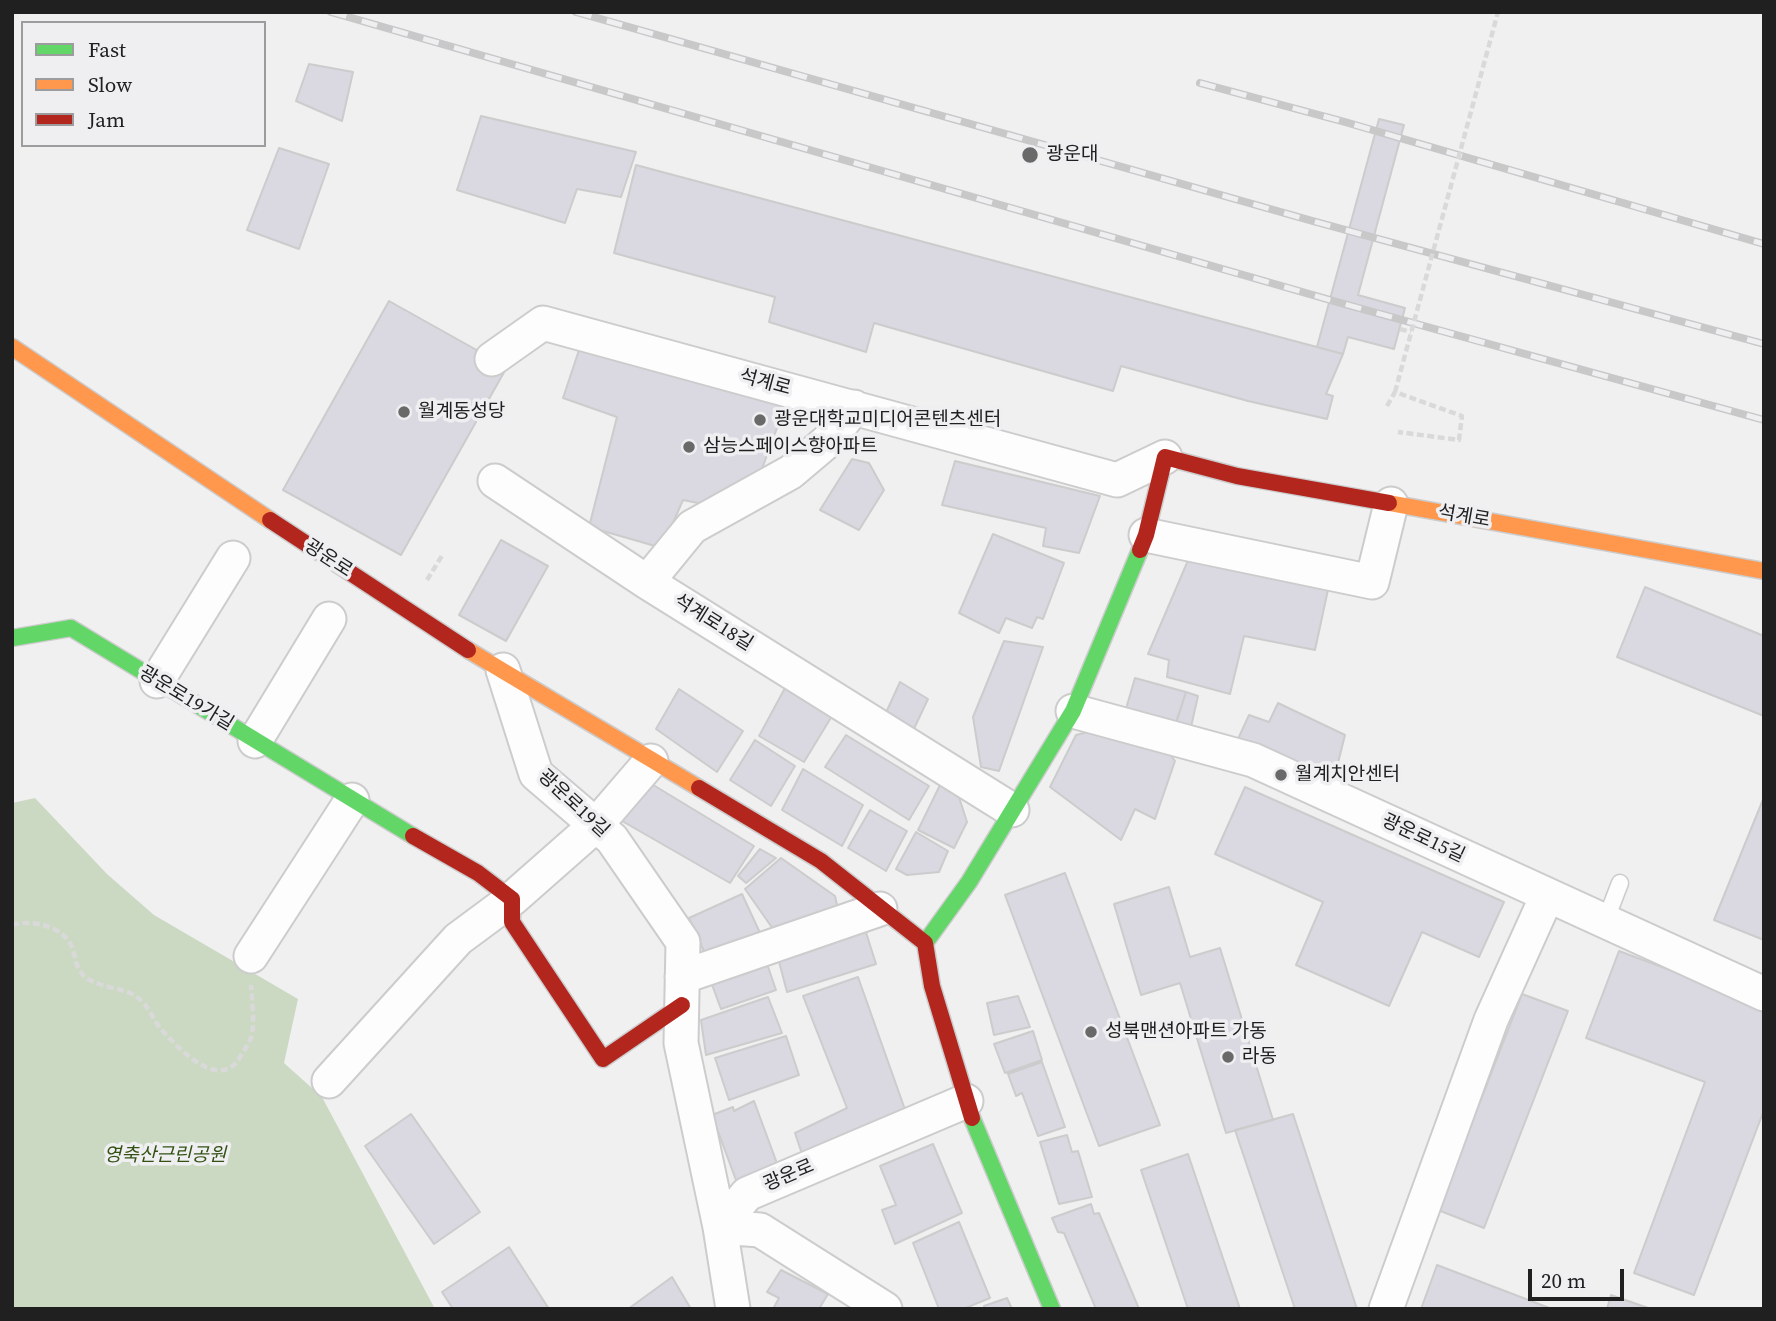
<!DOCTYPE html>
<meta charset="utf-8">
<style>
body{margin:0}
#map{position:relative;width:1776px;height:1321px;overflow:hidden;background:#f0f0f1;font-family:"Source Serif 4",serif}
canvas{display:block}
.frame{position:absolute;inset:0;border:14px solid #202021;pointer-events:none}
.legend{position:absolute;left:21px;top:21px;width:245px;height:126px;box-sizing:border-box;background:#efeff2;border:2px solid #9c9c9e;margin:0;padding:9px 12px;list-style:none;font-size:21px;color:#202021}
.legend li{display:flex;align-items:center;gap:14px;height:35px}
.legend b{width:35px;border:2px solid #9c9c9e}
.scale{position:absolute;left:1528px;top:1269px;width:96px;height:32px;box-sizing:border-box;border:4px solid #202021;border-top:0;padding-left:9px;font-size:21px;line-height:24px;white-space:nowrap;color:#202021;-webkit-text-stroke:5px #efeff2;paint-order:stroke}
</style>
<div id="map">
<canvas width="1776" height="1321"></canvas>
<div class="frame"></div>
<ul class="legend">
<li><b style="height:9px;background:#63d668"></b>Fast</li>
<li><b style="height:9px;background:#ff974d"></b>Slow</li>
<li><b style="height:9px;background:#b3261e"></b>Jam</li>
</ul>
<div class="scale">20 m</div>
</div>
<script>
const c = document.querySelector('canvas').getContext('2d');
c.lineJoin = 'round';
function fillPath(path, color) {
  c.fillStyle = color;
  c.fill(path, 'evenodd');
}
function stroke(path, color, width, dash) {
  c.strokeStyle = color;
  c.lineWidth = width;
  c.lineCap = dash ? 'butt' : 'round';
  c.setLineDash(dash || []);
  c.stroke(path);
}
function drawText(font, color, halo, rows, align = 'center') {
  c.font = font + ' "Source Serif 4","Noto Sans KR",serif';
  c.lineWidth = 7;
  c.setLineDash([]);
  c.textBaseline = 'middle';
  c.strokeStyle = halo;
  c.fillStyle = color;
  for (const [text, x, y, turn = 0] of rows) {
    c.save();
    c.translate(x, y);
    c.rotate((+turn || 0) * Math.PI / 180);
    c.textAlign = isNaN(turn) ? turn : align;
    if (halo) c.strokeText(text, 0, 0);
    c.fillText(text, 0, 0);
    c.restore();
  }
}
fillPath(new Path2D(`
 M 35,798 L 107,874 L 154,915 L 298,999 L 284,1063 L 322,1097 L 435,1309 L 12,1309 L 12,803 Z`), '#cbd9c2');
const building = new Path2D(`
 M 309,64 L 353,72 L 342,121 L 296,101 Z
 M 481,116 L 636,152 L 621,197 L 577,189 L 565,223 L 457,190 Z
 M 1379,119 L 1404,125 L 1358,295 L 1405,308 L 1394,349 L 1348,337 L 1343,354 L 1317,347 Z
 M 279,148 L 329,164 L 299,249 L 247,230 Z
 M 636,165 L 1343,354 L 1326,394 L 1333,396 L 1327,419 L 1248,401 L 1121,366 L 1113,391 L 874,323 L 866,352 L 769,322 L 775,297 L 614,253 Z
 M 389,301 L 507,367 L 401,555 L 283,490 Z
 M 582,341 L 788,398 L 759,477 L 708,505 L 683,500 L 662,548 L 589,527 L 617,417 L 563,398 Z
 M 852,459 L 869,463 L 884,490 L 859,530 L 820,510 Z
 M 955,461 L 1100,496 L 1079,553 L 1043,546 L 1046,528 L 942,505 Z
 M 993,534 L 1064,563 L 1043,619 L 1037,617 L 1032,628 L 1006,618 L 999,633 L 959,613 Z
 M 501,540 L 548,566 L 506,641 L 459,615 Z
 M 1189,558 L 1329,585 L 1315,650 L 1244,636 L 1230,694 L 1167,677 L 1169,660 L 1148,654 Z
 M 1645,587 L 1764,636 L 1764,716 L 1617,657 Z
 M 1004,641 L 1043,647 L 999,771 L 981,767 L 973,717 Z
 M 1135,678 L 1186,692 L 1175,727 L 1125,712 Z
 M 900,682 L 928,699 L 912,733 L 884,717 Z
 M 785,688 L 832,716 L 804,762 L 759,736 Z
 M 679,689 L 743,731 L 717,772 L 656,729 Z
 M 1186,692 L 1198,696 L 1191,727 L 1176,722 Z
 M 1278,703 L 1345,735 L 1332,787 L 1272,751 L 1238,739 L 1249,715 L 1269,722 Z
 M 1092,731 L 1170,754 L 1175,761 L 1155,819 L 1135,809 L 1121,840 L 1050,787 L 1076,735 Z
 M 846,735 L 929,786 L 909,820 L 825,767 Z
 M 755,740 L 795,766 L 771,806 L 730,780 Z
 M 803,769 L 863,805 L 842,846 L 782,810 Z
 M 645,780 L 754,846 L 730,883 L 622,821 Z
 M 941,783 L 958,794 L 967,822 L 954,848 L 918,830 Z
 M 1245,787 L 1504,902 L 1479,957 L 1422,932 L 1389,1006 L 1296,965 L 1323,902 L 1215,854 Z
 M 1764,797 L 1764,940 L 1714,920 Z
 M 870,810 L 907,831 L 886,871 L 848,848 Z
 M 916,832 L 948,851 L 939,872 L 907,875 L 896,869 Z
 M 760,849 L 776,858 L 746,883 L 738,876 Z
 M 781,858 L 835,896 L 838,909 L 773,929 L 745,889 Z
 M 1065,873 L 1160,1125 L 1099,1146 L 1005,895 Z
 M 1169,887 L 1190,957 L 1220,948 L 1273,1120 L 1226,1133 L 1180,983 L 1141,995 L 1114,904 Z
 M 742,894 L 761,935 L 706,956 L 689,918 Z
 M 863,923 L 876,964 L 787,992 L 777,954 Z
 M 1619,951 L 1764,1005 L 1764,1110 L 1694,1295 L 1634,1273 L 1705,1082 L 1586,1038 Z
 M 764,955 L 776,990 L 721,1009 L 708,974 Z
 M 858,977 L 908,1118 L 805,1163 L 795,1133 L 847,1108 L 803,996 Z
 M 1522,994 L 1568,1011 L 1484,1228 L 1438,1210 Z
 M 1018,996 L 1030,1027 L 994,1035 L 987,1003 Z
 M 768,997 L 782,1033 L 706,1055 L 701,1020 Z
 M 1033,1031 L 1042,1060 L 1005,1073 L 994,1044 Z
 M 786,1036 L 799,1075 L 729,1100 L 715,1058 Z
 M 1042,1062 L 1065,1127 L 1038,1136 L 1022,1093 L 1016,1096 L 1008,1074 Z
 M 754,1101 L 778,1166 L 737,1183 L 712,1115 L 733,1107 L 734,1111 Z
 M 411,1114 L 480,1212 L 434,1244 L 365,1146 Z
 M 1293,1114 L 1357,1309 L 1295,1309 L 1235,1130 Z
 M 1067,1135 L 1072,1152 L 1078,1151 L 1092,1197 L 1059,1204 L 1040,1142 Z
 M 933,1144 L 962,1213 L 895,1244 L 882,1210 L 896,1205 L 880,1166 Z
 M 1188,1154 L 1240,1309 L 1188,1309 L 1141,1170 Z
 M 1091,1204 L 1094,1214 L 1099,1213 L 1139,1309 L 1096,1309 L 1064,1233 L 1058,1232 L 1052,1218 Z
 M 959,1222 L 990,1298 L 963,1309 L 939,1309 L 913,1243 Z
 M 509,1247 L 549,1309 L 453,1309 L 442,1292 Z
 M 1437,1265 L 1552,1309 L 1421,1309 Z
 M 781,1270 L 828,1294 L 819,1309 L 773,1309 L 779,1298 L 767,1292 Z
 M 672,1277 L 691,1309 L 628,1309 Z
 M 1611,1295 L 1651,1309 L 1607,1309 Z
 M 1007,1298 L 1012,1309 L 985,1309 L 984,1306 Z`);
fillPath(building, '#dad8e1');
stroke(building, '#ccc', 2);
const lane = new Path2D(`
 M 1605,922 L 1620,883`);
const street = new Path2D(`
 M 492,359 L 543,323 L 1117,480 L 1165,457
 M 495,481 L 647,582 L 1012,810
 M 1146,535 L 1372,582 L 1391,504
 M 647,582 L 692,527 L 791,472 L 830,439 L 854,407
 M 503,670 L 536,774 L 612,839 L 683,942 L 681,1043 L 720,1227 L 733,1309
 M 157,681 L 233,558
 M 1073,711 L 1253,760 L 1764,994
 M 255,741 L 329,619
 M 251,956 L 352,800
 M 682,977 L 880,909
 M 329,1081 L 458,939 L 512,899 L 596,825 L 651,761
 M 720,1227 L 747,1194 L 966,1101
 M 720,1227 L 760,1230 L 885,1309
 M 1386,1309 L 1491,1020 L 1547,896`);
const fast = new Path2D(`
 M 12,638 L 71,628 L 413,836
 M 925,943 L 969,882 L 1073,711 L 1140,550
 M 972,1118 L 1052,1309`);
const slow = new Path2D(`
 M 12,347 L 270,520
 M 1389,503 L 1764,571
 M 468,650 L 699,788`);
const jam = new Path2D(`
 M 270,520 L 468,650
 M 1140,550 L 1146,535 L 1165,457 L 1237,476 L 1389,503
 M 699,788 L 821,861 L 925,943 L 932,986 L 972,1118
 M 413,836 L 478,873 L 512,899 L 512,922 L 603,1059 L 682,1005`);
stroke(lane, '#cccccd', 19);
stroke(street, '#cccccd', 37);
stroke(fast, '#cccccd', 19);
stroke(slow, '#cccccd', 19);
stroke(jam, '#cccccd', 19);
stroke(new Path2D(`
 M 1400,329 L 1411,332
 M 1387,406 L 1395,392 L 1462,416 L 1459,440 L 1398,432
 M 427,580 L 443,554
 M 12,925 C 32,919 63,926 72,947 C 76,958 75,967 84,976 C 99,989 123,986 138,998 C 148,1005 153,1019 160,1028 C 177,1047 219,1093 240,1057 C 244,1051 248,1045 251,1038 C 255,1028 252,998 251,985`), '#d9d9da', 4.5, [7, 3.5]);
stroke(lane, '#fdfdfd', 16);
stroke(street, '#fdfdfd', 33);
stroke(fast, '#63d668', 16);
stroke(slow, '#ff974d', 16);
stroke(jam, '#b3261e', 16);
const rail = new Path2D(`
 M 331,12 L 1337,302 L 1764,420
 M 576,12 L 1309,220 L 1764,344
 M 1200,83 L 1345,122 L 1764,244`);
stroke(rail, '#c8c8c9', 8);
stroke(rail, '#efeff2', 5, [16]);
stroke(new Path2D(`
 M 1395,392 L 1498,12`), '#d9d9da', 4.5, [7, 3.5]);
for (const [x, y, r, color] of [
 [1030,155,9,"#69696a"],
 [404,412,7,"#69696a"],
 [760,420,7,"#69696a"],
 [689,447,7,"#69696a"],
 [1281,775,7,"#69696a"],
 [1091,1032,7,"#69696a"],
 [1228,1057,7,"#69696a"]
]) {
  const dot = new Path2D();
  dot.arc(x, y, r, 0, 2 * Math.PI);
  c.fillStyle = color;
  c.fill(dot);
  stroke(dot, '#efeff2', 2.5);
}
drawText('19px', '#202021', '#efeff2', [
 ["광운대",1046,155],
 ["월계동성당",418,412],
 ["광운대학교미디어콘텐츠센터",774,420],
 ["삼능스페이스향아파트",703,447],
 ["월계치안센터",1295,775],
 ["성북맨션아파트 가동",1105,1032],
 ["라동",1242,1057]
], 'left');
drawText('19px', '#202021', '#efeff2', [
 ["석계로",765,383,15],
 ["석계로",1464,517,10],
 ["광운로",328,559,33],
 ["석계로18길",713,623,32],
 ["광운로19가길",186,699,31],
 ["광운로19길",573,804,43],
 ["광운로15길",1423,839,25],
 ["광운로",789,1176,-23]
]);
drawText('italic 19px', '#335113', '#efeff2', [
 ["영축산근린공원",165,1156]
]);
</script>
